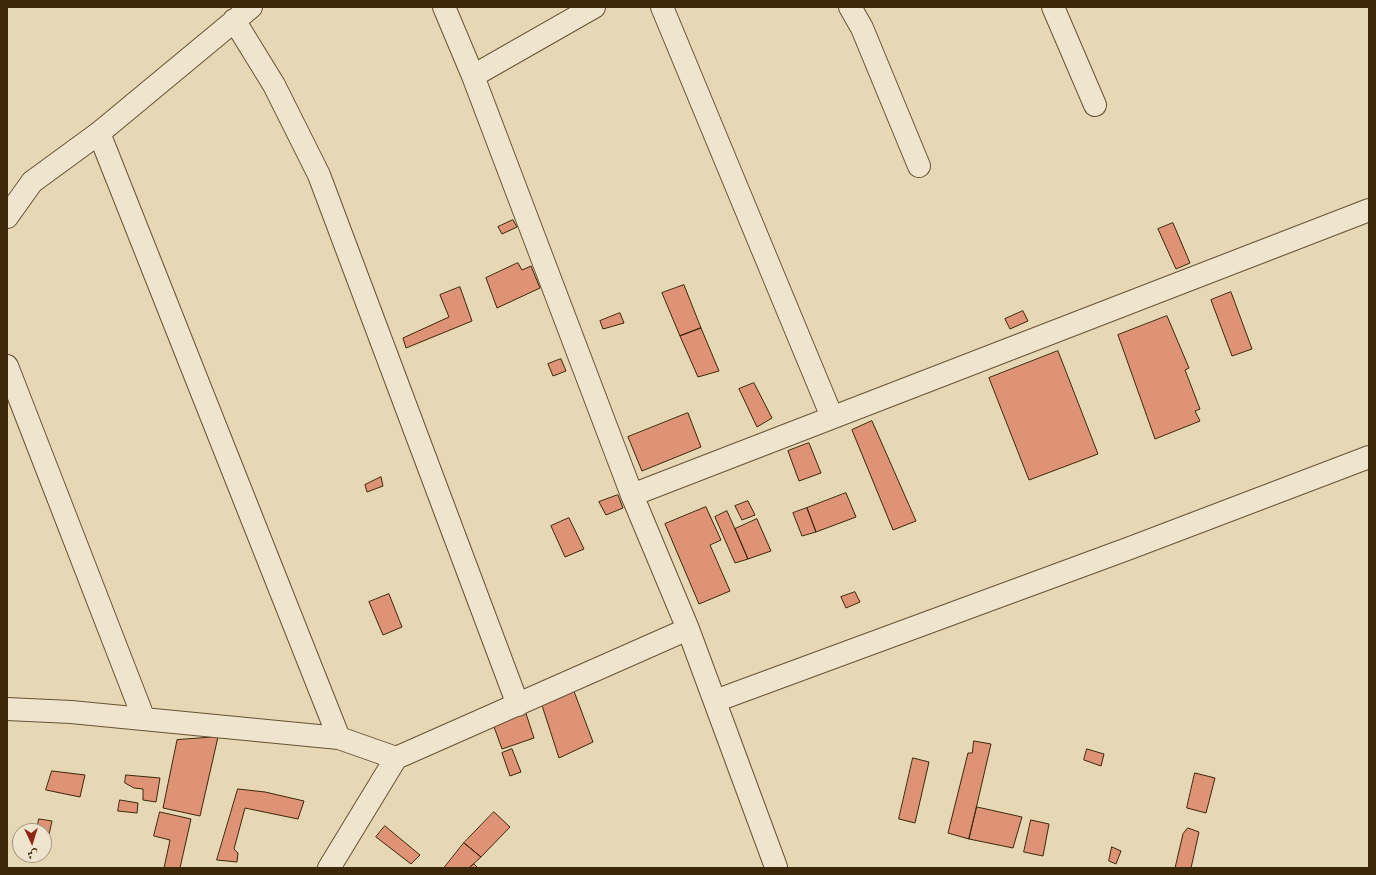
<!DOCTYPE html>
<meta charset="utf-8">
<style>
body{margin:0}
#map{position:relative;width:1376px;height:875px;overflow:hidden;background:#e6d7b5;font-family:"IM FELL English",Amiri,serif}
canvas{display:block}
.frame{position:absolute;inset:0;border:8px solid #3c2708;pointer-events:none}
.north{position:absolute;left:12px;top:823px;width:40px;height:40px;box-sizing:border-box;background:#efe5cf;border:1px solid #a7997f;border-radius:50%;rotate:176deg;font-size:11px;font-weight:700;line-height:16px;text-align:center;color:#3c2708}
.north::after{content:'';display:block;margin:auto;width:14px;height:18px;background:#8f2418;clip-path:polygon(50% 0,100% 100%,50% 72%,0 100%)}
</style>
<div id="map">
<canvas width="1376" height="875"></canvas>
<div class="frame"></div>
<div class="north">ش</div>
</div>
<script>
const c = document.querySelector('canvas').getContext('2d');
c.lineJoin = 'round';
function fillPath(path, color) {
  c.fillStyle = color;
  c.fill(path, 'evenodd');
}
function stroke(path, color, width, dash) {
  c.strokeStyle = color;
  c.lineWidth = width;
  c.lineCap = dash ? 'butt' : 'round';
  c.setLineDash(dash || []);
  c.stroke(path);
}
const building = new Path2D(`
 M 513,220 L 517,227 L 502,234 L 498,227 Z
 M 1173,223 L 1190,263 L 1176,269 L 1158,229 Z
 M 518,263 L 522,270 L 531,266 L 540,288 L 497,308 L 486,278 Z
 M 684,285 L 701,328 L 680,336 L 662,293 Z
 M 460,287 L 472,321 L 406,348 L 403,338 L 449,317 L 440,295 Z
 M 1231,292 L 1252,349 L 1232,356 L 1211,300 Z
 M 1023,311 L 1028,321 L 1010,329 L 1005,319 Z
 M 620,313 L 624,323 L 603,329 L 600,321 Z
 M 1167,316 L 1189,368 L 1185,370 L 1200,409 L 1195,411 L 1200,421 L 1155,439 L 1118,335 Z
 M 701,328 L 719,371 L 698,377 L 680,336 Z
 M 1058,351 L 1098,454 L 1029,480 L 989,378 Z
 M 561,359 L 566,371 L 553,376 L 548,364 Z
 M 754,383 L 772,418 L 757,427 L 739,389 Z
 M 688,413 L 701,447 L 642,471 L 628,437 Z
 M 872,421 L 916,521 L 893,530 L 852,430 Z
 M 809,443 L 821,473 L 799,481 L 788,451 Z
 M 381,477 L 383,486 L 367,492 L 365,485 Z
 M 846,493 L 856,517 L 816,532 L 807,508 Z
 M 618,495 L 623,508 L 606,515 L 599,502 Z
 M 748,501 L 755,515 L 742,520 L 735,506 Z
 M 706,507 L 721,540 L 710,545 L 730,591 L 699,604 L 665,524 Z
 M 807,508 L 816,532 L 802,536 L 793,513 Z
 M 727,511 L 735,529 L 748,559 L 735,563 L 715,517 Z
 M 569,518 L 584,549 L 565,557 L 551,526 Z
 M 757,519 L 771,551 L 748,559 L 735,529 Z
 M 855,592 L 860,602 L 846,608 L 841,597 Z
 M 389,594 L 402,627 L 383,635 L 369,602 Z
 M 569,678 L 593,742 L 559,758 L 537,690 Z
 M 521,698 L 534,738 L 502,749 L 488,710 Z
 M 218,737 L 200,816 L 163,808 L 177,740 Z
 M 974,741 L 991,744 L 969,839 L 948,833 L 968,753 L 972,753 Z
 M 512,749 L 521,772 L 510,776 L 502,753 Z
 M 1087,749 L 1104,754 L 1101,766 L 1084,760 Z
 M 913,758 L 929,762 L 915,823 L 899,819 Z
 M 52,771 L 85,775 L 80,797 L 46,790 Z
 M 1195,773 L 1215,778 L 1206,813 L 1187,808 Z
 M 126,775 L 160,778 L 156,802 L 143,800 L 143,789 L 134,788 L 125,783 Z
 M 238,789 L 265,792 L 304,801 L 298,819 L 245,808 L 234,849 L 238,853 L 237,862 L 217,860 Z
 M 120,800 L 138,803 L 137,813 L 118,811 Z
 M 977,807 L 1022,817 L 1013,848 L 969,839 Z
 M 160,812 L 191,819 L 180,868 L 164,868 L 170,840 L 154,836 Z
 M 494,812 L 510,827 L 481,857 L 464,843 Z
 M 39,819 L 52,821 L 48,839 L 44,839 L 44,831 L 37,831 Z
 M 1031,820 L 1049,824 L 1043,856 L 1024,852 Z
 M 385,826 L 420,855 L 411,864 L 376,837 Z
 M 1188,828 L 1199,832 L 1191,868 L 1175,868 L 1183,834 Z
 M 464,843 L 481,857 L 469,868 L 444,868 Z
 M 1112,847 L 1121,851 L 1116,864 L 1109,861 Z
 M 474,864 L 478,868 L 469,868 Z`);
fillPath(building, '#de9377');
stroke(building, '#3c2708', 1);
const minor = new Path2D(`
 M 444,7 L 473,76 L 632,495 L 688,629 L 776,867
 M 662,7 L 832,417
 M 850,7 L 862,28 L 919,166
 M 1053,7 L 1095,105
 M 234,20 L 274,85 L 319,175 L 518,705
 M 473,76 L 594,7
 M 99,133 L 339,738
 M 7,217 L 32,182 L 99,133 L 251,7
 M 7,366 L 144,719
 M 632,495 L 1369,210
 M 715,701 L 1130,548 L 1369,457
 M 7,709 L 71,712 L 339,738 L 396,758
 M 329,868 L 396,758 L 688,629`);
stroke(minor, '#665333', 24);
stroke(minor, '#efe5cf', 22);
</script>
